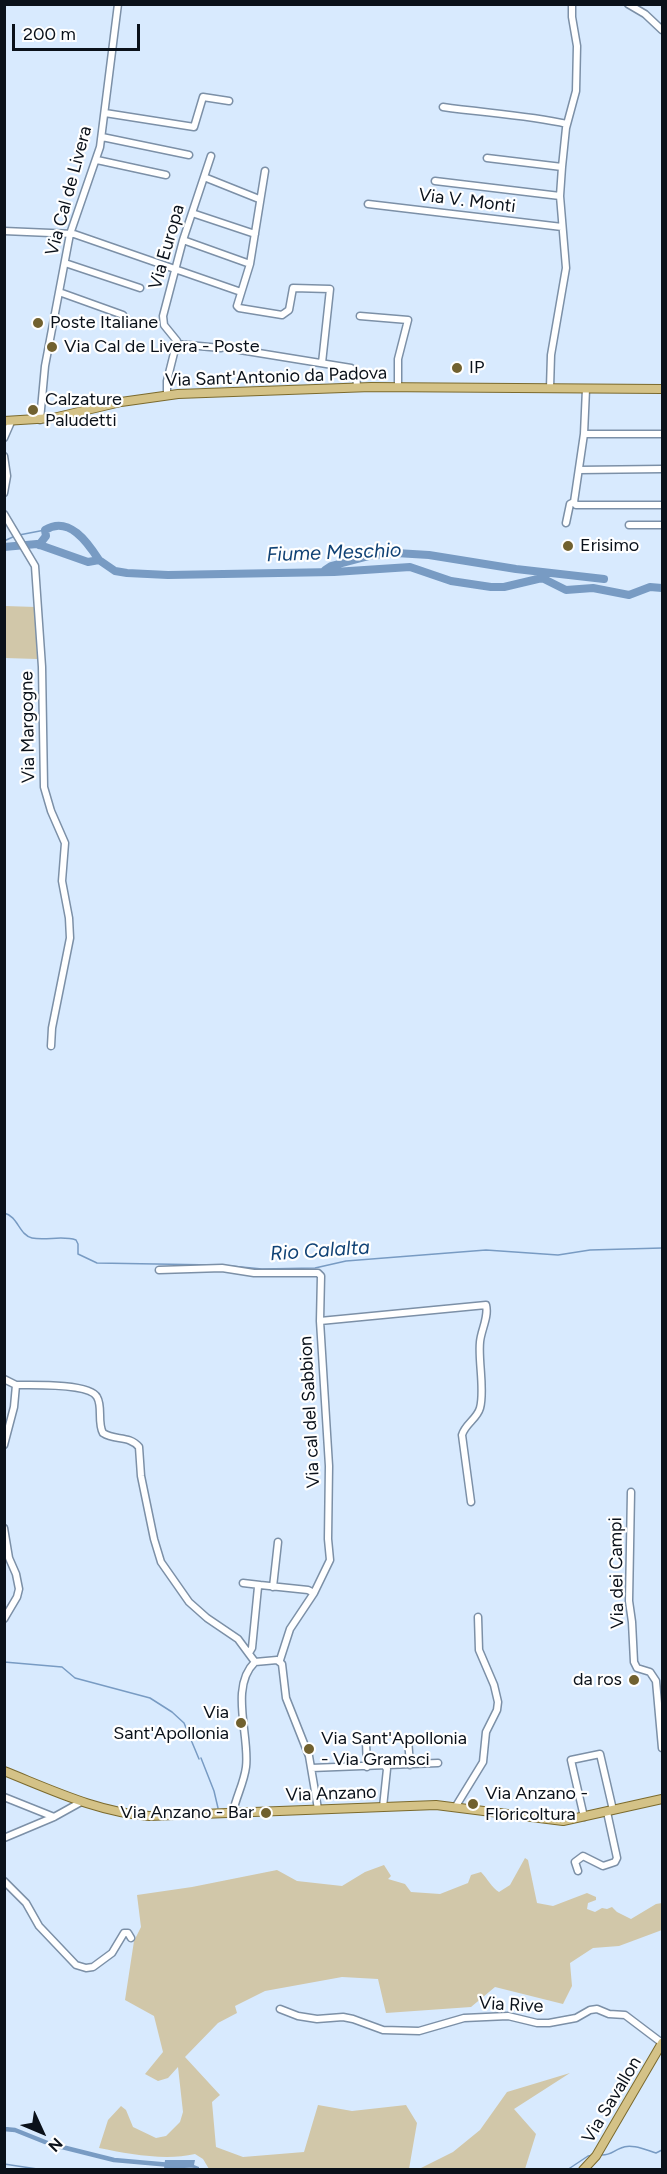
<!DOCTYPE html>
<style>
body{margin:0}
#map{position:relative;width:667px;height:2174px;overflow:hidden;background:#d8eafe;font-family:Figtree,sans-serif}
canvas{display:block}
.frame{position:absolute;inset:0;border:6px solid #0a111a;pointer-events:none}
.north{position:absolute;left:12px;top:2102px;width:60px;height:60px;-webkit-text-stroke:4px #fff;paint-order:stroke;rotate:134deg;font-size:16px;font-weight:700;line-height:24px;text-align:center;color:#0a111a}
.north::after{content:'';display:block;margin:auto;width:21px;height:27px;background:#0a111a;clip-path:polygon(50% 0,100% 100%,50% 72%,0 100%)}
.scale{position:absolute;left:12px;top:24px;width:128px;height:27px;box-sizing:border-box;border:3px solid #0a111a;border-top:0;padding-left:8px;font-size:18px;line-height:21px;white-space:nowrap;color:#0a111a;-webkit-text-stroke:4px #fff;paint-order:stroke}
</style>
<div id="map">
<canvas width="667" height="2174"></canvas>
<div class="frame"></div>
<div class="north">N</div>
<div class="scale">200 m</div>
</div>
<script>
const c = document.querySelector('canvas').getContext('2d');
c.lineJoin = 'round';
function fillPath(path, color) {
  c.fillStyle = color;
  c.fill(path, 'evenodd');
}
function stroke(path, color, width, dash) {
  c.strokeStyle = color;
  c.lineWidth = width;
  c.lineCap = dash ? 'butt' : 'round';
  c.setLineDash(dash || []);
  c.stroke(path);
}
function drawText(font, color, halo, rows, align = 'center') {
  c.font = font + ' Figtree,sans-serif';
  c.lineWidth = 4.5;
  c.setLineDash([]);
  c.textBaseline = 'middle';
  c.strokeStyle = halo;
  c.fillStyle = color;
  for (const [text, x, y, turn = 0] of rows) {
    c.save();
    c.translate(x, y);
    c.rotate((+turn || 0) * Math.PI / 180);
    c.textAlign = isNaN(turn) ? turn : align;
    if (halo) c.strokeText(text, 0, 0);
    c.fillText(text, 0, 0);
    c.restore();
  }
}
fillPath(new Path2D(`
 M 5,606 L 36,607 L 37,659 L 5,658 Z
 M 525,1858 L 528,1860 L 537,1903 L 553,1906 L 587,1893 L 596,1897 L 596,1900 L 588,1903 L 587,1909 L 595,1912 L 602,1908 L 607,1909 L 612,1907 L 617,1912 L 631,1919 L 656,1904 L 662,1903 L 662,1930 L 619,1946 L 593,1948 L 570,1963 L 572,1986 L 563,2004 L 495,1987 L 471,2007 L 386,2013 L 378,1979 L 342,1977 L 265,1991 L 235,2006 L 237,2013 L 218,2023 L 185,2057 L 220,2095 L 212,2102 L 216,2147 L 243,2157 L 304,2152 L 318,2105 L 352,2111 L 406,2105 L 417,2123 L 409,2169 L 209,2169 L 203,2159 L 195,2154 C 165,2161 129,2154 99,2148 L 108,2120 L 121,2106 L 126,2110 L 133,2127 L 156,2138 L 166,2136 L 180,2122 L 183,2112 L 178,2067 L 168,2078 L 158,2081 L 145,2074 L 163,2052 L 154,2016 L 125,2000 L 134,1941 L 141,1927 L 137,1895 L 192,1887 L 277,1870 L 297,1881 L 342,1886 L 365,1872 L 384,1865 L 391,1876 L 388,1879 L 405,1884 L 411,1892 L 440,1894 L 468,1883 L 471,1875 L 481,1872 C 487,1878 492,1888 499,1892 L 510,1885 Z
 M 570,2073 L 514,2109 L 536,2134 L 525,2169 L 419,2169 L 453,2152 L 480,2130 L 507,2092 Z`), '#d1c7a9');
fillPath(new Path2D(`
 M 165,2160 L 195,2160 L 194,2165 L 199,2167 L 199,2169 C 188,2166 176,2170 164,2169 Z`), '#789bc3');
stroke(new Path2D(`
 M 19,535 L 45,530
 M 4,541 L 15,536
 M 4,1213 C 18,1216 19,1235 32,1238 C 46,1241 62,1235 76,1240 L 78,1244 L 78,1254 L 97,1263 L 214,1265
 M 231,1266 L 262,1269 L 315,1268 L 346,1261 L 486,1250 L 558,1255 L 590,1250 L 662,1248
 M 4,1662 L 62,1667 L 75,1678 L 150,1698 L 172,1712 L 184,1723 L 199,1759
 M 201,1758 L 214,1791 L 218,1808
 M 602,2155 C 611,2155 613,2151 621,2148 C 631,2143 646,2150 656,2153 L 662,2150
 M 4,2164 L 44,2170
 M 567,2170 L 588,2156 L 594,2155`), '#789bc3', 1.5);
stroke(new Path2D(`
 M 4,2129 L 15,2130 L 50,2144 L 114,2160 L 171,2165`), '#789bc3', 4.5);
stroke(new Path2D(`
 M 39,545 L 46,536 L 45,530 C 69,515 88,543 99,560
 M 4,547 L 37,544 L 88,562 L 99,560 L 115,571 L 127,573 L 168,575 L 334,572 L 410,567 L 451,581 L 491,587 L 504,587 L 542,578 L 566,590 L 593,588 L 629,595 L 650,587 L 662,588
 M 325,570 L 331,566 L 373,555 L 396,553 L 429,555 L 516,569 L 604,579`), '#789bc3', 8);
const minor = new Path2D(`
 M 628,4 L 645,14 L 662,30
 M 443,107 C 485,113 527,115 567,124
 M 105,113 L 194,127 L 203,97 L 229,101
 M 102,137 L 189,155
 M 487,158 L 562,167
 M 97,160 L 166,175
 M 265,171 L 250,264 L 237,306 L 239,308 L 282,315 L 289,310 L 293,288 L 330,289 L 322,363
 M 204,177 L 259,199
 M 435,181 L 560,196
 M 368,204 L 562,227
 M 192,213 L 255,234
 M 4,231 L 74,234 L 241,292
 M 183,240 L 250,264
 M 65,263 L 140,288
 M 59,292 L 123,315
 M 360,316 L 408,320 L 398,359 L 398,387
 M 177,344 L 221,348
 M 240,350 L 351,368 L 356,372 L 357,387
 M 550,388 L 551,355 L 566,268 L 560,196 L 562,167 L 566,128 L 576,91 L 577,46 L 572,17 L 572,4
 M 586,389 L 584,434 L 574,502 L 576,505 L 662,505
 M 167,395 L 167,381 L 177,341 L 164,325 L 163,316 L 183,240 L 211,156
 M 40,420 L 45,366 L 70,234 L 100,147 L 118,4
 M 584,434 L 662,434
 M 4,438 L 11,422
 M 4,456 L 7,476 L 4,493
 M 579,470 L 662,469
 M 4,514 L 35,566 L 42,667 L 44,787 L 51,811 L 65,843 L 62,881 L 69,918 L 70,938 L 52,1028 L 51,1046
 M 566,523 L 570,504 L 574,502
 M 629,525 L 662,525
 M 159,1270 L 222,1268 L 254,1273 L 318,1273 L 321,1276 L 320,1321
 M 4,1379 L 16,1385 L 14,1407 L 4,1445
 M 16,1385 C 31,1385 90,1383 97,1397 C 103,1407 97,1422 103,1433 C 115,1441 129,1435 139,1447 L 141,1476 L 154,1539 L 161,1562 L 189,1602 L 207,1618 L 238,1639 L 255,1662
 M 631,1492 L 629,1601 L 632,1622 L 634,1662 L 637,1668 L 650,1672 L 656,1681 L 662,1748
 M 4,1528 L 9,1558 L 16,1574 L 19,1589 L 17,1597 L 4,1619
 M 243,1583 L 260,1585
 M 273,1587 L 278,1542
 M 249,1653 L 252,1648 L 258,1587 L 260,1585 L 308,1590 L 314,1593
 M 280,1660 L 290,1629 L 314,1593 L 330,1560 L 328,1539 L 329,1466 L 320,1321 L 486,1305 C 489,1317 481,1330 480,1342 C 478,1361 485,1390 480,1408 C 477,1419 465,1424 462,1435 L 471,1502
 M 364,1739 L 366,1742 L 367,1767
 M 408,1739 L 410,1765
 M 311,1768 L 438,1763
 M 4,1797 L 54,1817
 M 456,1806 L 483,1762 L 486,1732 L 497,1710 L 498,1702 L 494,1685 L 479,1650 L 478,1617
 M 383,1807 L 387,1769 L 385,1766
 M 233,1812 C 236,1797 244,1783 246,1767 C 250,1736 229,1687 255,1662 L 277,1660 L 282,1664 L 286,1698 L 309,1756 L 318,1809
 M 584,1817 L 571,1760 L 600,1754 L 613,1810
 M 4,1838 L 54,1817 L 81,1802
 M 578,1871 L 575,1862 L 583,1856 L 603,1866 L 615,1862 L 617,1858 L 607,1812
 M 4,1881 L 26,1903 L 39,1926 L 76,1965 L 86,1968 L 93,1967 L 112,1953 L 124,1933 L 128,1933 L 131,1938
 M 280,2009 L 298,2016 L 317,2019 L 343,2017 L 353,2019 L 383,2030 L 419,2031 L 464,2018 L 508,2016 L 537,2023 L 549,2023 L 576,2018 L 590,2010 L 597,2009 L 609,2014 L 625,2015 L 662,2043`);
const major = new Path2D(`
 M 4,421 L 53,418 L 121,402 L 178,394 L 371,387 L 662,389
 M 4,1771 C 52,1790 97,1812 149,1816 L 436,1805 L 563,1821 L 662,1799
 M 583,2170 L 596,2156 L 662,2043`);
stroke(minor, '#7c90a7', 9);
stroke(major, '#7b6a2d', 10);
stroke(minor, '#fff', 6);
stroke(major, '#d4c287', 8);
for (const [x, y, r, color] of [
 [38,323,6,"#71612f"],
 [52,347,6,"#71612f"],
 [457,368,6,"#71612f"],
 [33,410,6,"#71612f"],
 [568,546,6,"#71612f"],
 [634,1680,6,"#71612f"],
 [241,1723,6,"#71612f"],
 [309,1749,6,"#71612f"],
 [473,1804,6,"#71612f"],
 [266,1813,6,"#71612f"]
]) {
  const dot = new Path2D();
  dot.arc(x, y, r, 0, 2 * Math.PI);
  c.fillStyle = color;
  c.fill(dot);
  stroke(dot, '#fff', 2);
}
drawText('18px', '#0a111a', '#fff', [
 ["Via Cal de Livera",69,191,-75],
 ["Via V. Monti",467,201,7],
 ["Via Europa",167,247,-74],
 ["Via Sant'Antonio da Padova",276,377,-2],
 ["Via Margogne",28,727,-91],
 ["Via cal del Sabbion",310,1412,-93],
 ["Via dei Campi",617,1573,-91],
 ["Via Anzano",331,1794,-2],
 ["Via Rive",511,2005,3],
 ["Via Savallon",612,2100,-59]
]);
drawText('18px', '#0a111a', '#fff', [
 ["Poste Italiane",50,323],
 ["Via Cal de Livera - Poste",64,347],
 ["IP",469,368],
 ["Calzature",45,400],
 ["Paludetti",45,421],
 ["Erisimo",580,546],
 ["da ros",622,1680,"right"],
 ["Via",229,1713,"right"],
 ["Sant'Apollonia",229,1734,"right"],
 ["Via Sant'Apollonia",321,1739],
 ["- Via Gramsci",321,1760],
 ["Via Anzano -",485,1794],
 ["Floricoltura",485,1815],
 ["Via Anzano - Bar",254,1813,"right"]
], 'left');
drawText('italic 20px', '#104275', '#fff', [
 ["Fiume Meschio",334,553,-2],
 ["Rio Calalta",320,1251,-4]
]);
</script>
